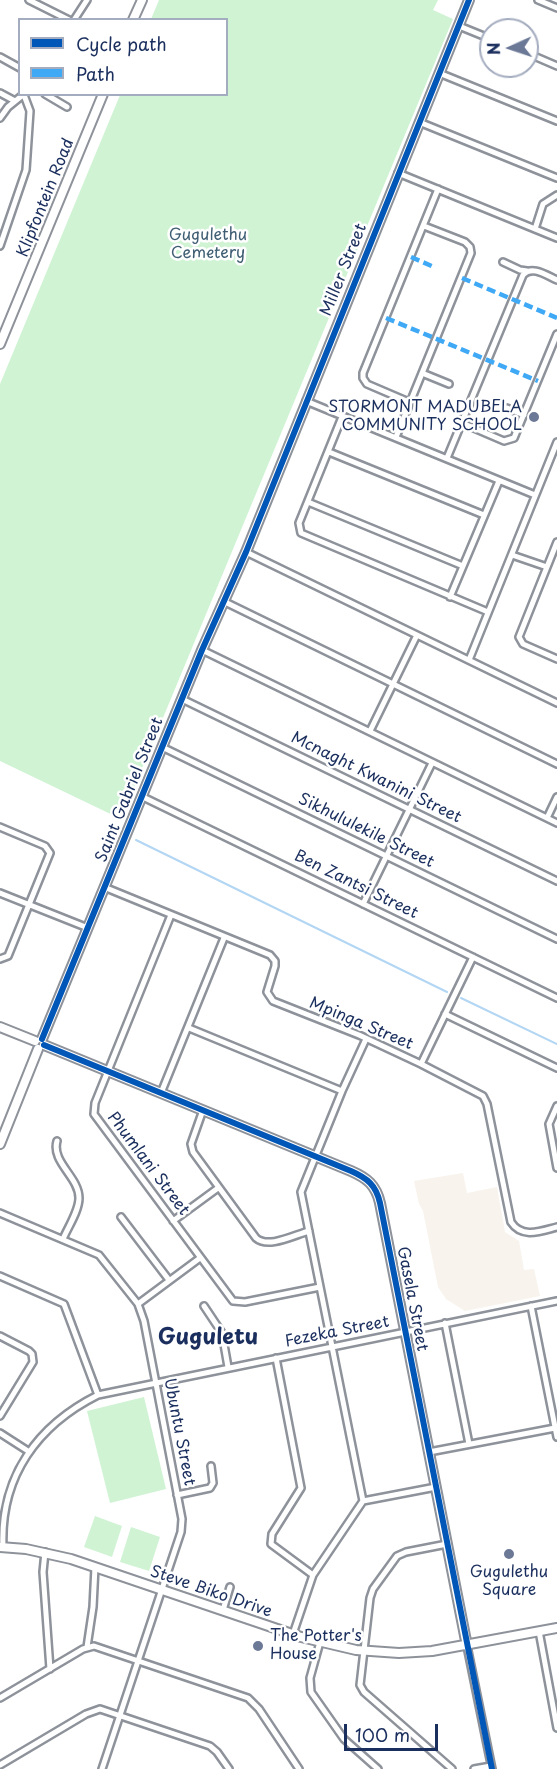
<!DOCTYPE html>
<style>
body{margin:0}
#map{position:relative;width:557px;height:1769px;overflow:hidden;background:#fff;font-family:"Playpen Sans",sans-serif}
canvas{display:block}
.legend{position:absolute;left:18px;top:18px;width:210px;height:78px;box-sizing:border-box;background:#fff;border:2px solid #a4acbf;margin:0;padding:8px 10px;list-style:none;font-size:18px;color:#1b2f5e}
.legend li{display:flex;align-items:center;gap:12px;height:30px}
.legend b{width:30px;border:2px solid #a4acbf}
.north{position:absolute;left:479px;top:18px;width:60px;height:60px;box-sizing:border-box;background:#fff;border:2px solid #a4acbf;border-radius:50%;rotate:267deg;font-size:16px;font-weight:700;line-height:24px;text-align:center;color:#1b2f5e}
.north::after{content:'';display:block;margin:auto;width:21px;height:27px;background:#6b7896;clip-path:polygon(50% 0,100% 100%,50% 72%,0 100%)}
.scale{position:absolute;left:344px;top:1724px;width:94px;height:27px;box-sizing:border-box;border:3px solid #1b2f5e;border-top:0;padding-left:8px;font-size:18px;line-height:21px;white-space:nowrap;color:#1b2f5e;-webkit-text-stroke:4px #fff;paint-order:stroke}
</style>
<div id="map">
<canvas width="557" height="1769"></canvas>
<ul class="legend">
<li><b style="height:8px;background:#0057b8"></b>Cycle path</li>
<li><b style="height:8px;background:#3fa9f5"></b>Path</li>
</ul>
<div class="north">N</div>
<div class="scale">100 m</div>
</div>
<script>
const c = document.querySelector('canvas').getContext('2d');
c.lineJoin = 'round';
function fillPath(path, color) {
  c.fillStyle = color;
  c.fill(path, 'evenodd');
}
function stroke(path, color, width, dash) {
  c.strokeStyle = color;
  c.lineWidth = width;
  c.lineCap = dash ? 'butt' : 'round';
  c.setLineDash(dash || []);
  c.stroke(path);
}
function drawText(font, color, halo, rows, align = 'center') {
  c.font = font + ' "Playpen Sans",sans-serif';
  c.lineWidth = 5;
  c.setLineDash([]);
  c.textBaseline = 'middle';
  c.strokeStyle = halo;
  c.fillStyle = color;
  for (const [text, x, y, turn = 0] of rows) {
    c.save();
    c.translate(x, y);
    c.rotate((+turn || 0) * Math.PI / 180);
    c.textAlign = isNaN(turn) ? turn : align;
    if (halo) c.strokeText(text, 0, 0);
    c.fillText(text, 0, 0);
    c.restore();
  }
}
fillPath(new Path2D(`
 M 463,1173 L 467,1193 L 497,1187 L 505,1232 L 519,1241 L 524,1270 L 534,1269 L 540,1296 L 465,1311 L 446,1299 L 438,1287 L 423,1211 L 419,1204 L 414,1181 Z`), '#f8f3ed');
fillPath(new Path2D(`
 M 159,0 L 438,0 L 433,10 L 453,19 L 121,819 L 0,761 L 0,384 L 120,95 L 226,94 L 226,20 L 151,19 Z
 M 144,1397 L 166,1489 L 110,1503 L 87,1411 Z
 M 95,1516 L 122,1526 L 112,1557 L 84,1547 Z
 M 131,1527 L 160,1537 L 149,1571 L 120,1562 Z`), '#d0f3d4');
stroke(new Path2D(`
 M 136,840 L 447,992
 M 461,998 L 557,1044`), '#b2d6f3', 2);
const street = new Path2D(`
 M 29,0 L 69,20
 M 538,0 L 557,8
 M 74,20 L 87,0
 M 459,26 L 491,39
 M 527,53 L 557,66
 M 0,57 L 20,68
 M 439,73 L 557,121
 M 0,93 L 15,101
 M 45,94 L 67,107
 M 0,118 L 8,107 L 24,94
 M 419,122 L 557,178
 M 398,173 L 557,238
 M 535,229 L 543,204 L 557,195
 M 0,246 L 26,170 L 30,111 L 24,95
 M 503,262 L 520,270 L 527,271
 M 422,373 L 449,384
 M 306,401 L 535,495
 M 409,402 L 367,384 L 363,378 L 363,373 L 438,189
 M 507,408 L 524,415
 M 342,417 L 299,523 L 301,533 L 488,612
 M 462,423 L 504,441 L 514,438 L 557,334
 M 396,437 L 471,253 L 470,247 L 465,242 L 424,226
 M 329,452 L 484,515
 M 447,458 L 523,275 C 532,265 546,275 557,280
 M 308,502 L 463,566
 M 557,542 L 519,637 L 523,644 L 557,659
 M 246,552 L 557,703
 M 512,555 L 547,567
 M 450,597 L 499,481
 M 223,601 L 557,764
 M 202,650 L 557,823
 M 469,660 L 557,442
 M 182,699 L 557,881
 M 370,731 L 417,635
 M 162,747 L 557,939
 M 143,797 L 557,998
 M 547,818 L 557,797
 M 0,827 L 45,846 L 50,853 L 8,956 L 0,959
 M 104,887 L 270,955 L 275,961 L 275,966 L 267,992 L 273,1001 L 359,1035 L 421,1064 L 483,1096 L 487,1104 L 511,1222 C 522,1239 541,1231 557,1227
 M 0,893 L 88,928
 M 363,904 L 432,763
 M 171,915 L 95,1103 L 94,1114 L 233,1301 L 245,1302 L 320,1287
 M 445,1014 L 557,1068
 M 189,1028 L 342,1091
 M 421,1064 L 473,957
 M 161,1093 L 224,938
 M 557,1106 L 549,1124 L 557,1168
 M 203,1110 L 191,1144 L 193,1152 L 256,1238 C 268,1249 294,1235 309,1231
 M 57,1141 C 51,1162 79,1177 79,1198 C 79,1211 68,1227 63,1239
 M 0,1213 L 99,1255 L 138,1304 L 144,1321 L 182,1519 L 181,1532 L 102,1769
 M 121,1217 L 169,1280
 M 173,1221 L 218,1188
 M 0,1276 L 64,1304 L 98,1395
 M 138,1304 L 200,1258
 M 204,1306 L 222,1333 L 228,1367
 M 531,1306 L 557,1437
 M 445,1323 L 469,1444
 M 0,1336 L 29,1351 L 32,1354 L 33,1362 L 0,1416
 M 276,1358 L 301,1488 L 272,1534 L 271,1544 L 313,1575
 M 0,1433 L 28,1451
 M 429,1452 L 555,1428
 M 177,1495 L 210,1488 L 213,1483 L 211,1466
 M 363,1501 L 436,1487
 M 447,1544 L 406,1552 L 397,1556 L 373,1589 L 370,1598 L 360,1685 L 364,1692 L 452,1769
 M 3,1547 C 0,1476 38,1425 98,1395 L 557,1301
 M 45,1552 L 43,1572 L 50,1669
 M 223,1610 L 230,1587
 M 539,1631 L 557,1728
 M 293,1634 L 313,1575 L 363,1501 L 301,1192 L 342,1091 L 366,1039
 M 320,1642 L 310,1678 L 311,1692 L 344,1739 L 378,1769
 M 467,1646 L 492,1769
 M 87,1647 L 93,1607 L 95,1567
 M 0,1698 L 83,1649 L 94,1646 L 248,1698 L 259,1709 L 299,1769
 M 0,1765 L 86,1714 L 100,1709 L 210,1746 L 217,1752 L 229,1769
 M 474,1769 L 491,1766`);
const secondary = new Path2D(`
 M 133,20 L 142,0
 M 0,344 L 103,94
 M 0,1027 L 35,1041
 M 42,1039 L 202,650 L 246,552 L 469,0
 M 44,1045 L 351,1171 C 367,1178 376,1185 380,1203 L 467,1646
 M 0,1144 L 38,1049
 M 0,1547 L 26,1549 L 71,1559 L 301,1637 L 356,1650 L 399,1653 L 432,1651 L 557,1628`);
stroke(street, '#8e929a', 10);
stroke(secondary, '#8e929a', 12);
stroke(street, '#fff', 5);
stroke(secondary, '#fff', 8);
stroke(new Path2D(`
 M 411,257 L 434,267
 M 462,278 L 557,318
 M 386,318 L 538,381`), '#3fa9f5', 4.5, [9, 4.5]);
stroke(new Path2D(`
 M 42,1039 L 202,650 L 246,552 L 469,0
 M 44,1045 L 351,1171 C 367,1178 376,1185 380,1203 L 492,1769`), '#0057b8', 6);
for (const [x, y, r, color] of [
 [534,417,6,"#6b7896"],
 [509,1554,6,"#6b7896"],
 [258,1646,6,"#6b7896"]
]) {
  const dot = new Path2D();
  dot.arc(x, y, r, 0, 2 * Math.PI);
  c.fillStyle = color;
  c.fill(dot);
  stroke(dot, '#fff', 2);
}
drawText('16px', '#1b2f5e', '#fff', [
 ["Klipfontein Road",46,198,-68],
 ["Miller Street",344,270,-68],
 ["Mcnaght Kwanini Street",376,778,26],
 ["Saint Gabriel Street",130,790,-68],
 ["Sikhululekile Street",366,831,26],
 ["Ben Zantsi Street",356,885,26],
 ["Mpinga Street",361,1024,23],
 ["Phumlani Street",148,1164,53],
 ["Gasela Street",412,1299,79],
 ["Fezeka Street",337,1332,-11],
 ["Ubuntu Street",179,1432,79],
 ["Steve Biko Drive",211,1592,19]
]);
drawText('16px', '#3f5e73', '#fff', [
 ["Gugulethu",208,236],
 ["Cemetery",208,254]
]);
drawText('16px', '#1b2f5e', '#fff', [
 ["STORMONT MADUBELA",522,408],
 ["COMMUNITY SCHOOL",522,426],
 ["Gugulethu",509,1573,"center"],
 ["Square",509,1591,"center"],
 ["The Potter's",270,1637,"left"],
 ["House",270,1655,"left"]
], 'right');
drawText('bold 22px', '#1b2f5e', '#fff', [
 ["Guguletu",208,1338]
]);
</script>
